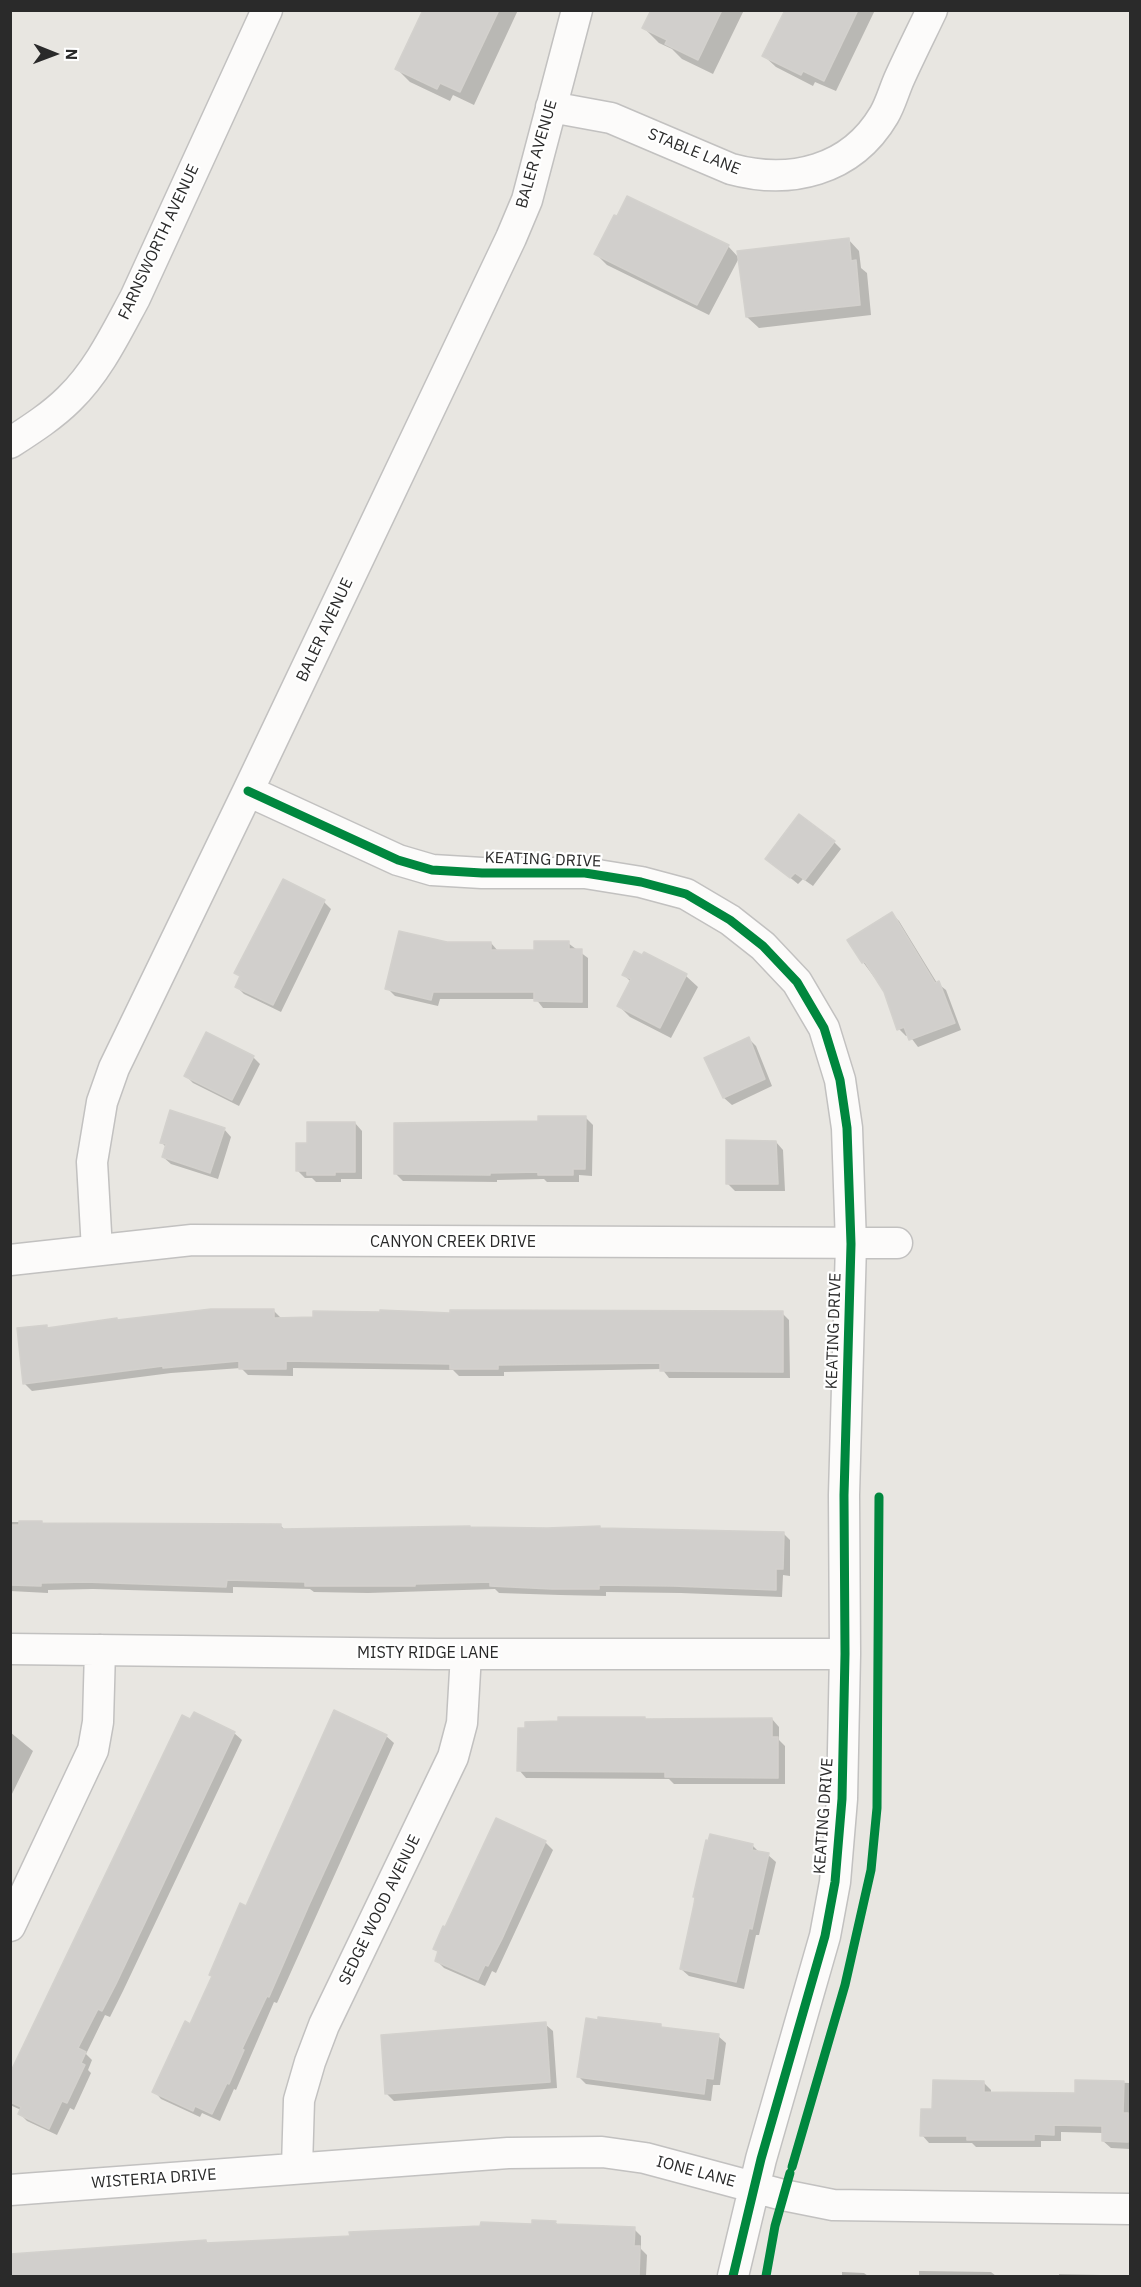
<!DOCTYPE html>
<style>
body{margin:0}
#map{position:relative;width:1141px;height:2287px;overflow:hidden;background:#e8e6e1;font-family:"IBM Plex Sans",sans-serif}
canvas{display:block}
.frame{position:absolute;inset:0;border:12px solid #2a2a2a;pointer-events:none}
.north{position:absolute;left:24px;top:24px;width:60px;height:60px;-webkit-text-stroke:4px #fff;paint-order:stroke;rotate:91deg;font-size:16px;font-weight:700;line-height:24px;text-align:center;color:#2a2a2a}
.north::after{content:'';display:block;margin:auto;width:21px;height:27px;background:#2a2a2a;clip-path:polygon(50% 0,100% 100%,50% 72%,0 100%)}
</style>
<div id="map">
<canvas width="1141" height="2287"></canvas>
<div class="frame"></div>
<div class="north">N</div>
</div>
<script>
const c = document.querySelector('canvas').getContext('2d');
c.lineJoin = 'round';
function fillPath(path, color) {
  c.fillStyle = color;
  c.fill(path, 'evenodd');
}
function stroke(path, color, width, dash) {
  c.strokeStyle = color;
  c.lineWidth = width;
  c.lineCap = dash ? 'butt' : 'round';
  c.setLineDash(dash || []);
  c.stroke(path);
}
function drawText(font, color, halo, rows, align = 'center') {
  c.font = font + ' "IBM Plex Sans",sans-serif';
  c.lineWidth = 4.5;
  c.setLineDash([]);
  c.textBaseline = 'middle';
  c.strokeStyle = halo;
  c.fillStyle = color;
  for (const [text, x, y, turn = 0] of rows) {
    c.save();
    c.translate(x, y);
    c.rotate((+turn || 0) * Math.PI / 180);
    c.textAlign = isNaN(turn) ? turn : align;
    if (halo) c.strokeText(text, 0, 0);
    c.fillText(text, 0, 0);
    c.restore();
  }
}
fillPath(new Path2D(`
 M 425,10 L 518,10 L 474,105 L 453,95 L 450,101 L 410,82 L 397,69 Z
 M 652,10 L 744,10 L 713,74 L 682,59 L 672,49 L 659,43 L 644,28 Z
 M 787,10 L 875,10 L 836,91 L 815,82 L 813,86 L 776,67 L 764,56 Z
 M 618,219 L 728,246 L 739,258 L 709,315 L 607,265 L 596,254 Z
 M 848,239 L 859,251 L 861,268 L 867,273 L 871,315 L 759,328 L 747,317 Z
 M 834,842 L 841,849 L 813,886 L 803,879 L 798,884 L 767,859 Z
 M 324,902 L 331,909 L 281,1012 L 244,994 L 237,987 L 241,978 L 236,973 Z
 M 892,914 L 899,921 L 937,983 L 946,990 L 961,1030 L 918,1047 L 909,1035 L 906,1036 L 899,1029 L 885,992 L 863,962 Z
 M 447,943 L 491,943 L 498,951 L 536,952 L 568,943 L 588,958 L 588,1008 L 543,1008 L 536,999 L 440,999 L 438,1006 L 395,996 L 387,988 Z
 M 645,954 L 686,976 L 698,987 L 671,1038 L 630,1017 L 619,1006 L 631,982 L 623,974 Z
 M 749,1039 L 756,1046 L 772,1086 L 732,1105 L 724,1098 L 706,1058 Z
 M 253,1057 L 260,1064 L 239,1106 L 193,1083 L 186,1076 Z
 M 585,1117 L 593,1125 L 592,1176 L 579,1175 L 579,1182 L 547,1182 L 544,1179 L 497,1180 L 497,1182 L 403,1181 L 396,1174 Z
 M 355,1123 L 362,1131 L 362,1179 L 341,1179 L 341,1182 L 316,1182 L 312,1178 L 305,1178 L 298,1171 L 308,1144 Z
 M 224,1129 L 231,1137 L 218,1179 L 171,1164 L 163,1157 L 166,1147 L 161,1142 Z
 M 776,1142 L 783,1150 L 785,1191 L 735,1191 L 727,1183 Z
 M 274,1311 L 281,1318 L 452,1314 L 782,1313 L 789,1320 L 790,1378 L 669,1378 L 662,1369 L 504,1372 L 504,1376 L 459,1376 L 453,1370 L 293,1368 L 293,1376 L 248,1375 L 241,1368 L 171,1373 L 32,1391 L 25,1384 L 46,1326 L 49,1329 L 118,1322 Z
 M 10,1522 L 41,1522 L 44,1525 L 281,1526 L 285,1530 L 547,1530 L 599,1527 L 602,1530 L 783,1533 L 790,1540 L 790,1576 L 783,1575 L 782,1597 L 681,1593 L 606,1592 L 606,1596 L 560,1595 L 499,1593 L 495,1589 L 368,1593 L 314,1592 L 310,1589 L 233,1587 L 233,1593 L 93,1589 L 48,1590 L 48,1593 L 10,1591 Z
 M 644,1718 L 647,1721 L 772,1719 L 779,1727 L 779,1740 L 785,1746 L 785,1784 L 674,1784 L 669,1779 L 526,1778 L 519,1770 Z
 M 10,1732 L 33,1751 L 10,1798 Z
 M 234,1733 L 242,1740 L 123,1991 L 110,2017 L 105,2015 L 86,2054 L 92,2060 L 88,2070 L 91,2073 L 74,2110 L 70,2108 L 57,2135 L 27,2121 L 19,2113 L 21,2110 L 10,2105 L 10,2079 Z
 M 386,1736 L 394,1743 L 277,2003 L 274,2002 L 236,2090 L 234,2089 L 220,2121 L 202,2113 L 200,2117 L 161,2099 L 154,2091 L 191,2026 L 246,1908 Z
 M 496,1820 L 546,1843 L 553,1850 L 496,1973 L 492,1971 L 485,1986 L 444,1968 L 436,1960 L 439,1953 L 434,1948 L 446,1929 Z
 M 752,1845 L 760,1853 L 768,1855 L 776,1862 L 759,1935 L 756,1935 L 744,1989 L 689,1976 L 681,1969 L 696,1898 L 694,1897 Z
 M 614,2019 L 718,2036 L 726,2043 L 720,2085 L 713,2085 L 711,2101 L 586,2084 L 579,2077 L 599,2022 Z
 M 545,2024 L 553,2031 L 557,2088 L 394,2101 L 387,2094 Z
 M 1077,2081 L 1130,2083 L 1130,2149 L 1111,2148 L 1103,2141 L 1103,2133 L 1061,2132 L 1061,2141 L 1041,2141 L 1041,2147 L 976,2147 L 972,2143 L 929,2143 L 922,2135 L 934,2111 L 983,2082 L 991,2090 L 991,2094 L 1077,2095 Z
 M 555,2222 L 559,2226 L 634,2229 L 641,2236 L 641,2249 L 647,2255 L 646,2276 L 10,2276 L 206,2241 L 209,2244 L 533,2225 Z
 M 919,2271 L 991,2272 L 996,2276 L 919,2276 Z
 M 842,2272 L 864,2273 L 868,2276 L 842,2276 Z
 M 1059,2274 L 1101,2275 L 1102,2276 L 1059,2276 Z`), '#0003');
const building = new Path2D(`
 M 423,10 L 499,10 L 460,92 L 440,83 L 437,89 L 395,69 Z
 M 651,10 L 722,10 L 698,60 L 665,44 L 667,40 L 642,28 Z
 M 785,10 L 858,10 L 824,81 L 803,71 L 801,75 L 762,56 Z
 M 627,196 L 729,245 L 697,305 L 594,254 L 614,215 L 617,216 Z
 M 849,238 L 851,261 L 856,260 L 860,305 L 746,317 L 737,251 Z
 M 799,814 L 835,841 L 805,880 L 795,873 L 790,878 L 765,859 Z
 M 283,879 L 325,900 L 273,1005 L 235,987 L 240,976 L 234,973 Z
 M 892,912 L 935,983 L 939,981 L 955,1023 L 909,1040 L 904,1027 L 897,1030 L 884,992 L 865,962 L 862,963 L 847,940 Z
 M 399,931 L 447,942 L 491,942 L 491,950 L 534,950 L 534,941 L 569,941 L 569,949 L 582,949 L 582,1002 L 534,1001 L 534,992 L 433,992 L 431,1000 L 385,989 Z
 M 634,951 L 642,955 L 644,952 L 687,974 L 660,1028 L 617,1006 L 631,979 L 622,975 Z
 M 206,1032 L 254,1056 L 232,1100 L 184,1076 Z
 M 749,1037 L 765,1079 L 723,1098 L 704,1058 Z
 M 170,1110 L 225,1128 L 210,1173 L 162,1157 L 166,1144 L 160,1143 Z
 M 538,1116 L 586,1116 L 585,1169 L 573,1169 L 573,1175 L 538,1175 L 538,1172 L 490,1173 L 490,1175 L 394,1174 L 394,1123 L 538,1121 Z
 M 307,1122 L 355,1122 L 355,1172 L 335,1172 L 335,1175 L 307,1175 L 307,1171 L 296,1171 L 296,1143 L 307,1143 Z
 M 726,1140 L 776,1141 L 778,1184 L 726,1184 Z
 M 211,1309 L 274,1309 L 274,1318 L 313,1317 L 313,1311 L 380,1312 L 380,1310 L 450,1313 L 450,1310 L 783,1311 L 783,1372 L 660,1371 L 660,1363 L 498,1365 L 498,1369 L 450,1369 L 450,1364 L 286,1361 L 286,1369 L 239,1369 L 239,1361 L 163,1368 L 163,1366 L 23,1384 L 17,1328 L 47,1325 L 47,1328 L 117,1318 L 117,1320 Z
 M 19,1521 L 42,1521 L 42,1523 L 281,1524 L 281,1529 L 470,1526 L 470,1527 L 547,1528 L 600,1526 L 600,1528 L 784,1532 L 783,1569 L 776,1569 L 776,1590 L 673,1586 L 599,1585 L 599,1589 L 552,1589 L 490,1586 L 490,1582 L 415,1584 L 415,1586 L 305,1586 L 305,1582 L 227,1580 L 226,1587 L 85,1582 L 41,1583 L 41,1586 L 10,1585 L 10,1525 L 19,1525 Z
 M 334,1710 L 387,1735 L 309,1905 L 269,1997 L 267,1996 L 242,2049 L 244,2050 L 229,2084 L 227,2083 L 212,2114 L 195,2106 L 193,2111 L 152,2092 L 185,2021 L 190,2024 L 212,1976 L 209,1975 L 240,1903 L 246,1906 Z
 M 194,1712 L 235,1732 L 116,1984 L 102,2011 L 98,2009 L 78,2048 L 86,2052 L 81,2063 L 85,2065 L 67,2103 L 62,2101 L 49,2129 L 18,2114 L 21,2107 L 10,2102 L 10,2073 L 182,1715 L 190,1719 Z
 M 558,1717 L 645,1717 L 645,1719 L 772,1718 L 772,1737 L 778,1737 L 778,1778 L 665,1777 L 665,1772 L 517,1771 L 518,1728 L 525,1728 L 525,1722 L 558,1721 Z
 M 496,1818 L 546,1841 L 502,1939 L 488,1966 L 485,1965 L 478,1980 L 435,1961 L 438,1951 L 433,1949 L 443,1926 L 445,1927 Z
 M 710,1834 L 753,1844 L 752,1850 L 769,1853 L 752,1929 L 749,1928 L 736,1982 L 680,1969 L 694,1904 L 695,1897 L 693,1897 L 706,1840 L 708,1841 Z
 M 598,2017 L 661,2024 L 661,2027 L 719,2034 L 713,2079 L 706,2078 L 704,2094 L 577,2077 L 586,2018 L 598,2020 Z
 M 546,2022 L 550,2082 L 385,2094 L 381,2035 Z
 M 933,2080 L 984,2081 L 984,2092 L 1075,2093 L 1075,2080 L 1124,2081 L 1123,2113 L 1128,2113 L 1128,2142 L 1102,2141 L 1102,2126 L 1054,2125 L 1054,2135 L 1034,2134 L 1034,2140 L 967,2140 L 967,2136 L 920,2136 L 921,2109 L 932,2109 Z
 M 532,2220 L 556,2221 L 555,2224 L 635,2227 L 634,2246 L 640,2246 L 639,2277 L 10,2277 L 10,2254 L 206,2240 L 206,2243 L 350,2236 L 349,2232 L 480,2226 L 481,2222 L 532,2224 Z`);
fillPath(building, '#d1cfcc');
stroke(building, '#d3d1cd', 1.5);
const street = new Path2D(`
 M 551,107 L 611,118 L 731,169 C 790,185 851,171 884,115 C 891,103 894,90 900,77 C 910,55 921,33 932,10
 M 10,443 C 30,430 52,416 69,399 C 98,371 116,333 135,298 L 267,10
 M 248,791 L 398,860 L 432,870 L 482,873 L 585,873 L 641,882 L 686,894 L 730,920 L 763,946 L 797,982 L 824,1028 L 840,1080 L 847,1128 L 851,1244 L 844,1495 L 845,1654 L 842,1799 L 835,1882 L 825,1936 L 761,2159 L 733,2276
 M 97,1250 L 92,1162 L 102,1102 L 114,1068 L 248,791 L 511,238 L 527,200 L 577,10
 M 10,1260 L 192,1240 L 897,1243
 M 10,1649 L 437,1654 L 845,1654
 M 10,1926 L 93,1750 L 98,1722 L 100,1650
 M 297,2167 L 299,2100 L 310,2062 L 324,2025 L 453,1757 L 462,1723 L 466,1654
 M 10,2190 L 508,2153 L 602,2152 L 645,2158 L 783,2195 L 833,2205 L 1130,2209`);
stroke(street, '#c2c1c0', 33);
stroke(street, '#fcfbfa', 30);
stroke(new Path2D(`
 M 248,791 L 398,860 L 432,870 L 482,873 L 585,873 L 641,882 L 686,894 L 730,920 L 763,946 L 797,982 L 824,1028 L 840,1080 L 847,1128 L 851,1244 L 844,1495 L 845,1654 L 842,1799 L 835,1882 L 825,1936 L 761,2159 L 733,2276
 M 792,2167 L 845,1985 L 871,1870 L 877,1808 L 879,1497
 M 766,2276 L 775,2226 L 790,2173`), '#00873e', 9);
drawText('16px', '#2a2a2a', '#fff', [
 ["STABLE LANE",694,152,22],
 ["BALER AVENUE",537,154,-74],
 ["FARNSWORTH AVENUE",159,242,-65],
 ["BALER AVENUE",325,630,-65],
 ["KEATING DRIVE",543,860,2],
 ["CANYON CREEK DRIVE",453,1242],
 ["KEATING DRIVE",834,1331,-88],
 ["MISTY RIDGE LANE",428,1653],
 ["KEATING DRIVE",824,1816,-86],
 ["SEDGE WOOD AVENUE",380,1910,-64],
 ["IONE LANE",696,2172,15],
 ["WISTERIA DRIVE",154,2179,-4]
]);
</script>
